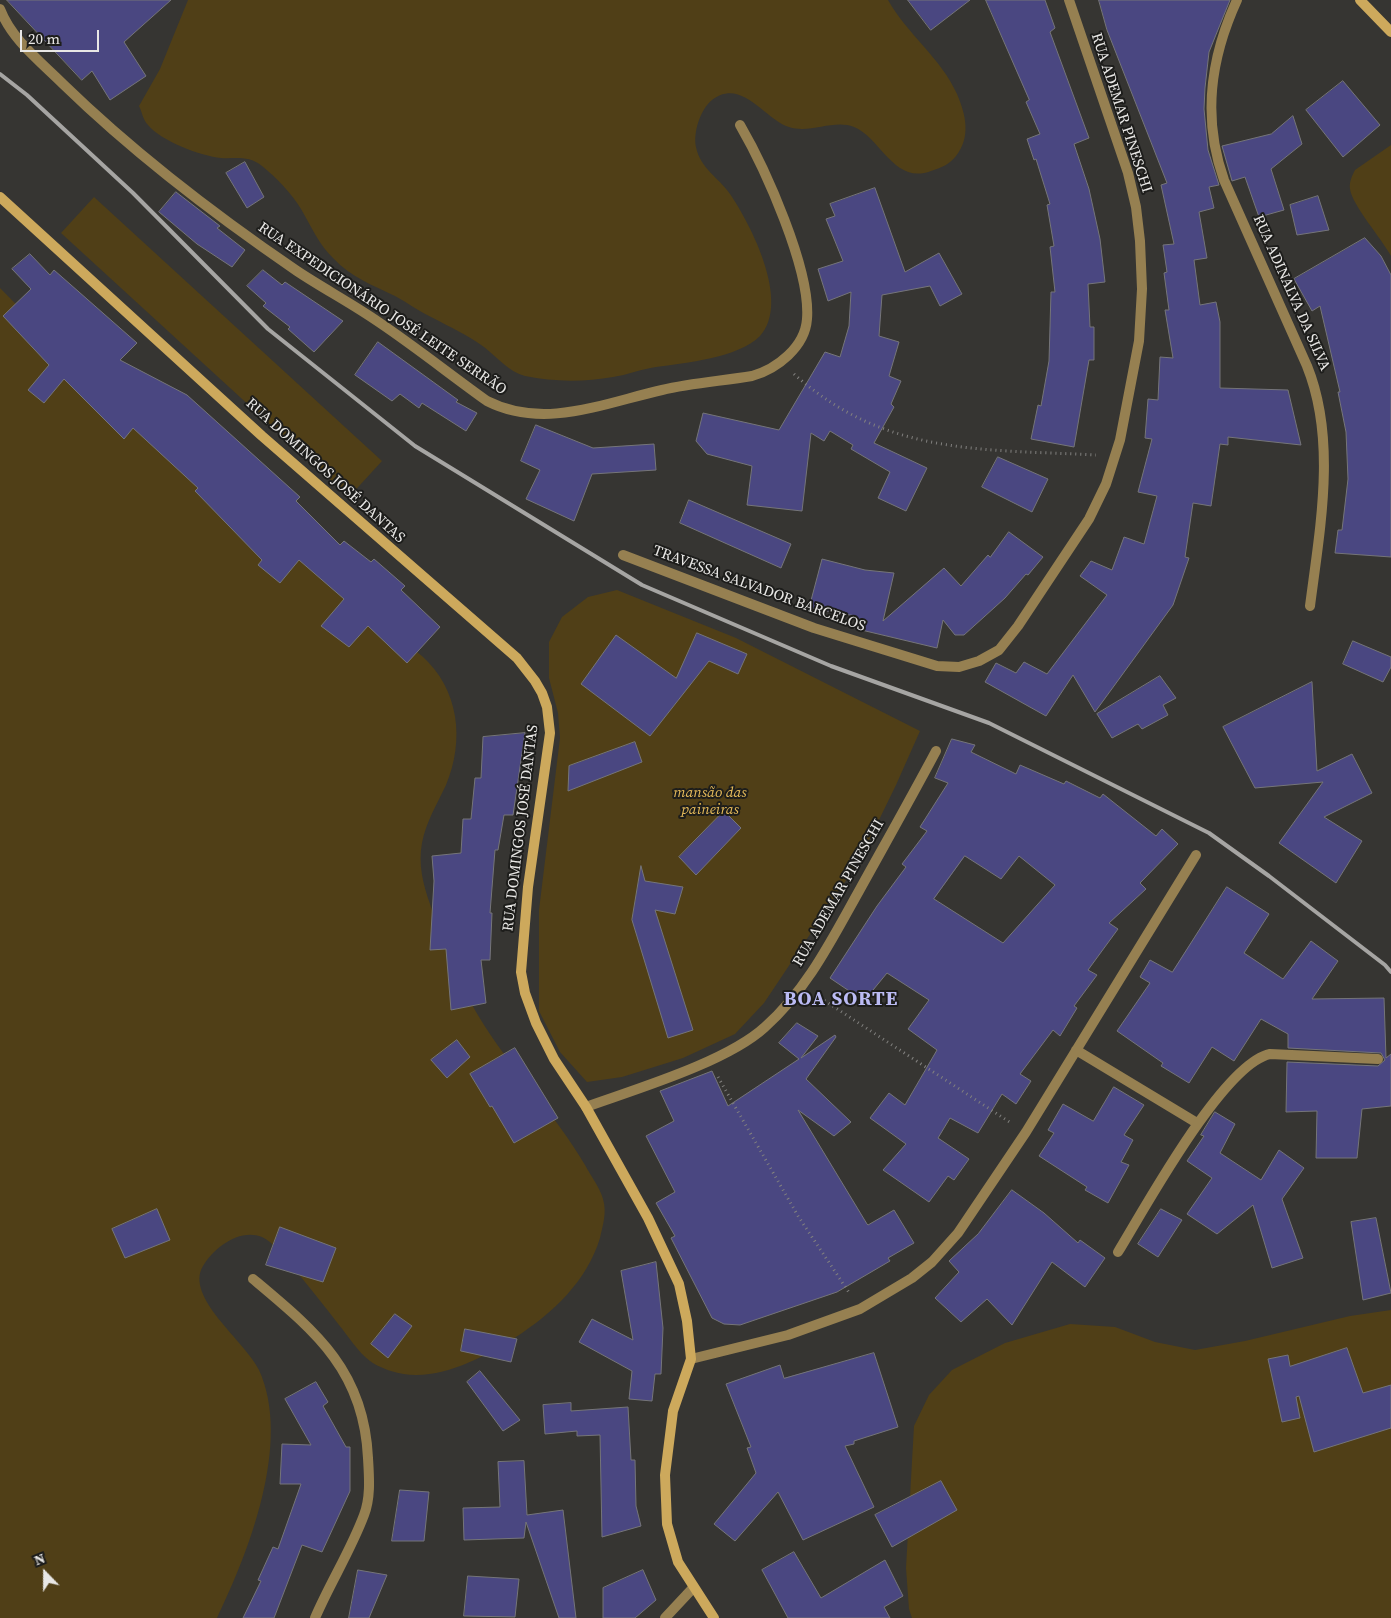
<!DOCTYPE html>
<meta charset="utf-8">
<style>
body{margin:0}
#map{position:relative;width:1391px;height:1618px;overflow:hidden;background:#363532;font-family:"Source Serif 4",serif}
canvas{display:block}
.north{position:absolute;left:20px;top:1548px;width:50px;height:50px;-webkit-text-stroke:4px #1d1d1b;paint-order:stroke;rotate:338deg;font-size:14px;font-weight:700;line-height:20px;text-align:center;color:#e8e7e5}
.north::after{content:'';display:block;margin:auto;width:18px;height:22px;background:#e8e7e5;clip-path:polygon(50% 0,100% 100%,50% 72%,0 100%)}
.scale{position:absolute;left:20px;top:30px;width:79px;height:22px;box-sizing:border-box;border:2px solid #e8e7e5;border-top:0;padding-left:6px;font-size:15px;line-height:18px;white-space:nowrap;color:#e8e7e5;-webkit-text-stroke:4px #1d1d1b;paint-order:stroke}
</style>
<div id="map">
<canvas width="1391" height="1618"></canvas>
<div class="north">N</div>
<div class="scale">20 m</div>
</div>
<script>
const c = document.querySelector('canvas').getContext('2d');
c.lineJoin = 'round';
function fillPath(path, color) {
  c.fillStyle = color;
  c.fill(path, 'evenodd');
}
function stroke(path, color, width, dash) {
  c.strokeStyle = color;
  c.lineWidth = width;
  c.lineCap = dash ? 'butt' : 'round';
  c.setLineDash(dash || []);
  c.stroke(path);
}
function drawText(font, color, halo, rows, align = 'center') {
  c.font = font + ' "Source Serif 4",serif';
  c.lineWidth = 4;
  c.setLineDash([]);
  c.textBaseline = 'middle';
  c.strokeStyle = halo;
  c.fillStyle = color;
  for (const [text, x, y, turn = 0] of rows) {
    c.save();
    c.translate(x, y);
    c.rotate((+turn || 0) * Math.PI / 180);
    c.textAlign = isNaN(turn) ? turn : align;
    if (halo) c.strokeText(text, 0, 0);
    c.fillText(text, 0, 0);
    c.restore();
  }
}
fillPath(new Path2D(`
 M 188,0 L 888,0 C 907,34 941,58 957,94 C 966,115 971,137 956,156 C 950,164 941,168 931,171 C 894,185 881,138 854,127 C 834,119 810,134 789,127 C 765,120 742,77 712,100 C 700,110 693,133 696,147 C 700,168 719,178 730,194 C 751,225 791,302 760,336 C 738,358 685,363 656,367 C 641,369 627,375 613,377 C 585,382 553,382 525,376 C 509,372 497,357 484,347 C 468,335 450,327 433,318 C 420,312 408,303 395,296 C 372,285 351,277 333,258 C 319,245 311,226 301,209 C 292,194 276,177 262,166 C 248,155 236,159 221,158 C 201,156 161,141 148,125 C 143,120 142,112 139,106 L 160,69 Z
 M 1391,145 L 1391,256 C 1382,239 1352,205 1350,189 C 1349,182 1352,176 1355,170 Z
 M 94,197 L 382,461 L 349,497 L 61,233 Z
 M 0,288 L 151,441 L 422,656 C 459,689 465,740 446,785 C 437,804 426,822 422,843 C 418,864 423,884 430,904 C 443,945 461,989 484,1025 C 515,1074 556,1115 585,1165 C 591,1176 600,1188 603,1199 C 607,1213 603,1224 600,1238 C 587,1281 553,1313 516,1337 C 481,1359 433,1385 391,1371 C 385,1369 375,1365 370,1361 C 358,1352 348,1336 339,1325 C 323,1304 307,1284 290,1264 C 282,1255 273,1242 262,1237 C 239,1228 214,1248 203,1266 C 184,1297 246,1342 259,1370 C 292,1442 249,1552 217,1618 L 0,1618 Z
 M 617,590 L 736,638 L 920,731 L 896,785 L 859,861 L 764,1003 L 735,1034 L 683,1058 L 622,1077 L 587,1082 L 560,1052 L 539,1011 L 539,910 L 560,738 L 558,713 L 549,678 L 549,642 L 562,617 L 588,597 Z
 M 1391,1310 L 1391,1618 L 912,1618 L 909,1609 L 906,1568 L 914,1426 L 929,1395 L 952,1370 L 1005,1343 L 1070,1324 L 1115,1327 L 1155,1342 L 1195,1350 L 1245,1341 L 1350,1316 Z`), '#503f17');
const building = new Path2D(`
 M 7,0 L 171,0 L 124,42 L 146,76 L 110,100 L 92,71 L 82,80 Z
 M 908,0 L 970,0 L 931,30 Z
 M 986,0 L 1045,0 L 1055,28 L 1050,32 L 1089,138 L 1074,144 L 1089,189 L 1100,239 L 1105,282 L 1088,284 L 1090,327 L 1094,327 L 1094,360 L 1089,360 L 1074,447 L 1031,439 L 1038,405 L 1041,406 L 1049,361 L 1051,292 L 1055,292 L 1050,247 L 1054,246 L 1047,205 L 1050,204 L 1036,159 L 1034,160 L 1027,139 L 1040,134 L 1026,102 L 1029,100 Z
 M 1099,0 L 1230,0 L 1209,52 L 1205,88 L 1204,109 L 1208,150 L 1219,185 L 1209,187 L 1214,208 L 1199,212 L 1207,258 L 1194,260 L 1200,305 L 1216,302 L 1220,322 L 1220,388 L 1288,390 L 1301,445 L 1228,437 L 1228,445 L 1220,444 L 1211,506 L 1193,503 L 1185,557 L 1189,558 L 1173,605 L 1095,712 L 1073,675 L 1046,716 L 985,682 L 996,663 L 1016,673 L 1024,662 L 1047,674 L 1107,595 L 1080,576 L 1091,561 L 1112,570 L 1124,537 L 1144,544 L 1157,496 L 1138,492 L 1152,439 L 1145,438 L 1148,399 L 1158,400 L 1160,357 L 1173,358 L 1165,310 L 1169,310 L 1164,273 L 1167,272 L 1163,245 L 1174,244 L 1161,185 L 1167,183 L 1107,30 Z
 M 1343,81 L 1380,125 L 1343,157 L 1306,110 Z
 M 1293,116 L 1302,144 L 1271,169 L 1284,210 L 1259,217 L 1245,177 L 1232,181 L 1222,146 L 1271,134 Z
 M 245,162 L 264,197 L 247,208 L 226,173 Z
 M 875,188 L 905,272 L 939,253 L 962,294 L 940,306 L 930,286 L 882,295 L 879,336 L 899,342 L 889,376 L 901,381 L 891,404 L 894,407 L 874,443 L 927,468 L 906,511 L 878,498 L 890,472 L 851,449 L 853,445 L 830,431 L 824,441 L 811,433 L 802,511 L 747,505 L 752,466 L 707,454 L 696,441 L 703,413 L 779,430 L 825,352 L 840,357 L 849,326 L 851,292 L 828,301 L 818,269 L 843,261 L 826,219 L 835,216 L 830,204 Z
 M 176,192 L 220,226 L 217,228 L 245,250 L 232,267 L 197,244 L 159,212 Z
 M 1318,196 L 1329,230 L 1297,235 L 1290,205 Z
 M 1365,238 L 1381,256 L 1391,275 L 1391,557 L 1335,553 L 1338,530 L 1342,530 L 1348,479 L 1346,432 L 1338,392 L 1340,392 L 1320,306 L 1312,311 L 1294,279 Z
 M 30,254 L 50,275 L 54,270 L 137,343 L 120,360 L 187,395 L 300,497 L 296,501 L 340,545 L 344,541 L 371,562 L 374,559 L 405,586 L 401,590 L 440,627 L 407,663 L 368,626 L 349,647 L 321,626 L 344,599 L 299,560 L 280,583 L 258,565 L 262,560 L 195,491 L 198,488 L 133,428 L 124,439 L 64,379 L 44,403 L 28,390 L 49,365 L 3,316 L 31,289 L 12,269 Z
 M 263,270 L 282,285 L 285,282 L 343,321 L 314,352 L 288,329 L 290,327 L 263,306 L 266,303 L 247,286 Z
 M 378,342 L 458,400 L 456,402 L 477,413 L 466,431 L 422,403 L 419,408 L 400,394 L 392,401 L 355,375 Z
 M 536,425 L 593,448 L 654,444 L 656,470 L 592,474 L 574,521 L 526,499 L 540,470 L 521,461 Z
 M 998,457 L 1048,479 L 1032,512 L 982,487 Z
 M 689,500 L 791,544 L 781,568 L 680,523 Z
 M 1009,532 L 1043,557 L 1028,575 L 1026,574 L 1005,598 L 964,635 L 955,635 L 943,620 L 937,648 L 853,628 L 856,616 L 809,608 L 822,559 L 865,570 L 894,573 L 883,621 L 944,568 L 961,586 L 988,555 L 990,557 Z
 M 697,633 L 747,654 L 738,674 L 709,661 L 650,736 L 581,684 L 616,635 L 676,678 Z
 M 1353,641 L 1391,657 L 1391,667 L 1383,682 L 1343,664 Z
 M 1160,676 L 1176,698 L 1163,705 L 1168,715 L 1142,729 L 1138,724 L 1112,738 L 1097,714 Z
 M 1312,682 L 1317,771 L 1352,754 L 1372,793 L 1324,817 L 1362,841 L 1336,883 L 1279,843 L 1323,782 L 1255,788 L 1223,727 Z
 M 525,733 L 513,815 L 504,815 L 498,850 L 495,850 L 490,913 L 492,913 L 490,960 L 481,960 L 486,1003 L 451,1010 L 446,949 L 430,950 L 434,881 L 432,856 L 461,853 L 463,819 L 471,819 L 475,778 L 481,778 L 483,737 Z
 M 952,739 L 975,745 L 971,752 L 1016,774 L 1020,765 L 1064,784 L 1066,781 L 1100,798 L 1103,794 L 1156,836 L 1162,829 L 1178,844 L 1140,883 L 1146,889 L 1109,923 L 1118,929 L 1088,970 L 1097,975 L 1074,1006 L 1077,1008 L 1060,1036 L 1053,1030 L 1020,1074 L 1031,1081 L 1016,1104 L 1002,1094 L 978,1133 L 950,1118 L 938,1138 L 969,1159 L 954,1180 L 948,1176 L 929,1202 L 883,1170 L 906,1144 L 870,1118 L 889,1093 L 905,1105 L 937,1050 L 908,1029 L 929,1000 L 887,973 L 864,1001 L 830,978 L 877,906 L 906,867 L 902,864 L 927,831 L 920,827 L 948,783 L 935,778 ZM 965,856 L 1001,879 L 1019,856 L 1055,885 L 1003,943 L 934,899 Z
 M 635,742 L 642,762 L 568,791 L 569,766 Z
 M 724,811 L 741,828 L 696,875 L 679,857 Z
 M 641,866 L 645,881 L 683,887 L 675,914 L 655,910 L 693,1030 L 668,1038 L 632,920 Z
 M 1227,887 L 1269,914 L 1244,953 L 1283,979 L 1311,941 L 1338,961 L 1312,999 L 1384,998 L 1386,1058 L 1391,1054 L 1391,1106 L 1362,1109 L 1357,1158 L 1316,1158 L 1317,1111 L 1286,1112 L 1287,1062 L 1378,1066 L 1385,1060 L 1381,1053 L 1288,1048 L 1288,1034 L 1261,1019 L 1234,1061 L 1212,1047 L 1189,1083 L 1161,1066 L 1163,1063 L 1117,1031 L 1150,983 L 1140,977 L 1150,960 L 1172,972 Z
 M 797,1023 L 818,1036 L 801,1058 L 835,1035 L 836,1037 L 806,1079 L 851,1122 L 834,1136 L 798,1110 L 867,1224 L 868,1225 L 894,1210 L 914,1243 L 888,1258 L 890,1261 L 837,1292 L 740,1325 L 724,1324 L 712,1318 L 671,1238 L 675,1236 L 656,1203 L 675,1192 L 646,1136 L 674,1121 L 660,1091 L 712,1071 L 728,1106 L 799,1059 L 779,1043 Z
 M 457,1040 L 470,1057 L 447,1078 L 431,1060 Z
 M 515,1048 L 558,1118 L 514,1143 L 492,1106 L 490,1107 L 470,1074 Z
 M 1114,1087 L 1144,1105 L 1124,1135 L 1133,1140 L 1121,1162 L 1129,1165 L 1108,1203 L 1085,1190 L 1087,1187 L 1039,1156 L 1054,1133 L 1048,1130 L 1063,1104 L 1093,1121 Z
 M 1215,1112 L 1235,1124 L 1220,1153 L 1261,1180 L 1279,1150 L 1304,1168 L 1282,1199 L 1303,1258 L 1272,1268 L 1253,1205 L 1217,1234 L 1187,1214 L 1212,1178 L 1187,1161 L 1204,1136 L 1201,1135 Z
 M 1012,1190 L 1044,1213 L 1078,1243 L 1080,1240 L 1105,1258 L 1085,1287 L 1052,1262 L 1012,1325 L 987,1299 L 961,1322 L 935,1298 L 959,1272 L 949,1261 L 978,1234 Z
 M 157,1209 L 170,1240 L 125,1258 L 112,1229 Z
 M 1161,1209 L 1182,1220 L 1158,1257 L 1138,1244 Z
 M 1376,1218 L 1391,1293 L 1363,1300 L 1351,1222 Z
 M 280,1227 L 336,1248 L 323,1282 L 266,1265 Z
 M 656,1262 L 663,1328 L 661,1374 L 655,1374 L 652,1401 L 629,1399 L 632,1371 L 579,1342 L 592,1319 L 633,1340 L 621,1271 Z
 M 395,1314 L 412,1326 L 388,1358 L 371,1344 Z
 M 465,1329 L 517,1339 L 511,1362 L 461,1351 Z
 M 1347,1348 L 1363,1393 L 1391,1385 L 1391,1428 L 1314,1452 L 1299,1396 L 1296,1397 L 1300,1418 L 1282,1422 L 1268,1359 L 1288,1355 L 1290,1366 Z
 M 874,1353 L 898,1427 L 854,1441 L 854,1444 L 845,1446 L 874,1507 L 803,1540 L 778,1492 L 735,1541 L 714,1524 L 756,1473 L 747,1448 L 751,1447 L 726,1384 L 780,1365 L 784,1378 Z
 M 480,1371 L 520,1420 L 503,1431 L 467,1382 Z
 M 316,1382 L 328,1402 L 323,1406 L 346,1447 L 350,1447 L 350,1491 L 322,1552 L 302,1545 L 274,1618 L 243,1618 L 261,1581 L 258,1580 L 273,1547 L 278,1549 L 301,1484 L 280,1484 L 282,1444 L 311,1445 L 285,1399 Z
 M 571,1403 L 571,1411 L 628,1407 L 631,1460 L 635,1460 L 636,1506 L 641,1526 L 602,1537 L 600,1435 L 577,1436 L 577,1431 L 545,1434 L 543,1405 Z
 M 524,1461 L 527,1515 L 563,1510 L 576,1618 L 559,1618 L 526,1522 L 524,1538 L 464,1540 L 463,1508 L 500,1507 L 498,1462 Z
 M 941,1481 L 957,1510 L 892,1547 L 875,1515 Z
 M 400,1490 L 429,1492 L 424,1541 L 392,1541 Z
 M 794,1552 L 821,1598 L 885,1560 L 903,1596 L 884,1607 L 890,1618 L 788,1618 L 762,1570 Z
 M 358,1570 L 387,1575 L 369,1618 L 349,1618 Z
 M 643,1570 L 656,1600 L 635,1618 L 603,1618 L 603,1588 Z
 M 468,1576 L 519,1579 L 515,1617 L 464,1616 Z`);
fillPath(building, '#4a4781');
stroke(building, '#757579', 1);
stroke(new Path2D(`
 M 794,374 C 885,456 982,449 1096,455
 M 816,995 L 1011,1123
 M 718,1077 L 798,1216 L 850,1294`), '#82817f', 3, [1, 4]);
stroke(new Path2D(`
 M 1237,0 C 1210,59 1202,118 1224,180 L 1307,366 C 1337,440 1320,528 1310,606
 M 0,9 C 12,40 40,61 63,84 C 134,153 215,215 297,271 C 324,289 353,304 380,323 C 417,348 452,376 487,401 C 544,430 604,403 662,390 C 691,383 722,381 752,376 C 777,369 805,347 807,319 C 811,270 765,168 740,125
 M 623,555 L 814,628 L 937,666 L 959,667 L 979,661 L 999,650 L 1018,626 L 1089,519 L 1106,484 L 1120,440 L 1139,341 L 1142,289 L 1140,241 L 1136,207 L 1128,173 L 1069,0
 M 1076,1050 L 1197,1123
 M 586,1107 C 636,1089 727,1062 765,1027 C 807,990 832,939 859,891 C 885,844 911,798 936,751
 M 1118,1252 C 1145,1208 1223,1064 1270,1054 L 1378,1059
 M 253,1279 C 315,1331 364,1370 368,1458 C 369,1476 371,1497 364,1515 C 351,1550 330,1583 315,1618
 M 691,1359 L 788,1335 L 860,1309 L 912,1278 L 932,1262 L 958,1233 L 1026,1132 L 1196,855
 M 665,1618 L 693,1588`), '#968051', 10);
stroke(new Path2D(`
 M 1360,0 L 1391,32
 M 0,197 L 262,436 L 517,658 L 535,681 L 542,693 L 547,707 L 550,733 L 528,887 L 521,972 L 525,993 L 536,1023 L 554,1059 L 586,1107 L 648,1218 L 679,1284 L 687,1321 L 691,1359 L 673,1411 L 665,1475 L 667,1524 L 678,1562 L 714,1618`), '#cda95c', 10);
stroke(new Path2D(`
 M 0,74 L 27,95 L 133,193 L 268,329 L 415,446 L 642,585 L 831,666 L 989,723 L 1209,833 L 1269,876 L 1385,965 L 1391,972`), '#a6a5a3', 4);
drawText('15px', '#e8e7e5', '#1d1d1b', [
 ["RUA ADEMAR PINESCHI",1121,113,72],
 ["RUA ADINALVA DA SILVA",1291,293,66],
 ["RUA EXPEDICIONÁRIO JOSÉ LEITE SERRÃO",382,309,34],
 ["RUA DOMINGOS JOSÉ DANTAS",325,471,42],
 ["TRAVESSA SALVADOR BARCELOS",759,589,20],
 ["RUA DOMINGOS JOSÉ DANTAS",521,828,-83],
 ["RUA ADEMAR PINESCHI",839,893,-60]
]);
drawText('italic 15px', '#e6bb5a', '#1d1d1b', [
 ["mansão das",710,793],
 ["paineiras",710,810]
]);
c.letterSpacing = '1px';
drawText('bold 20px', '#bbbbf4', '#1d1d1b', [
 ["BOA SORTE",841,1000]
]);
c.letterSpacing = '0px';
</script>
